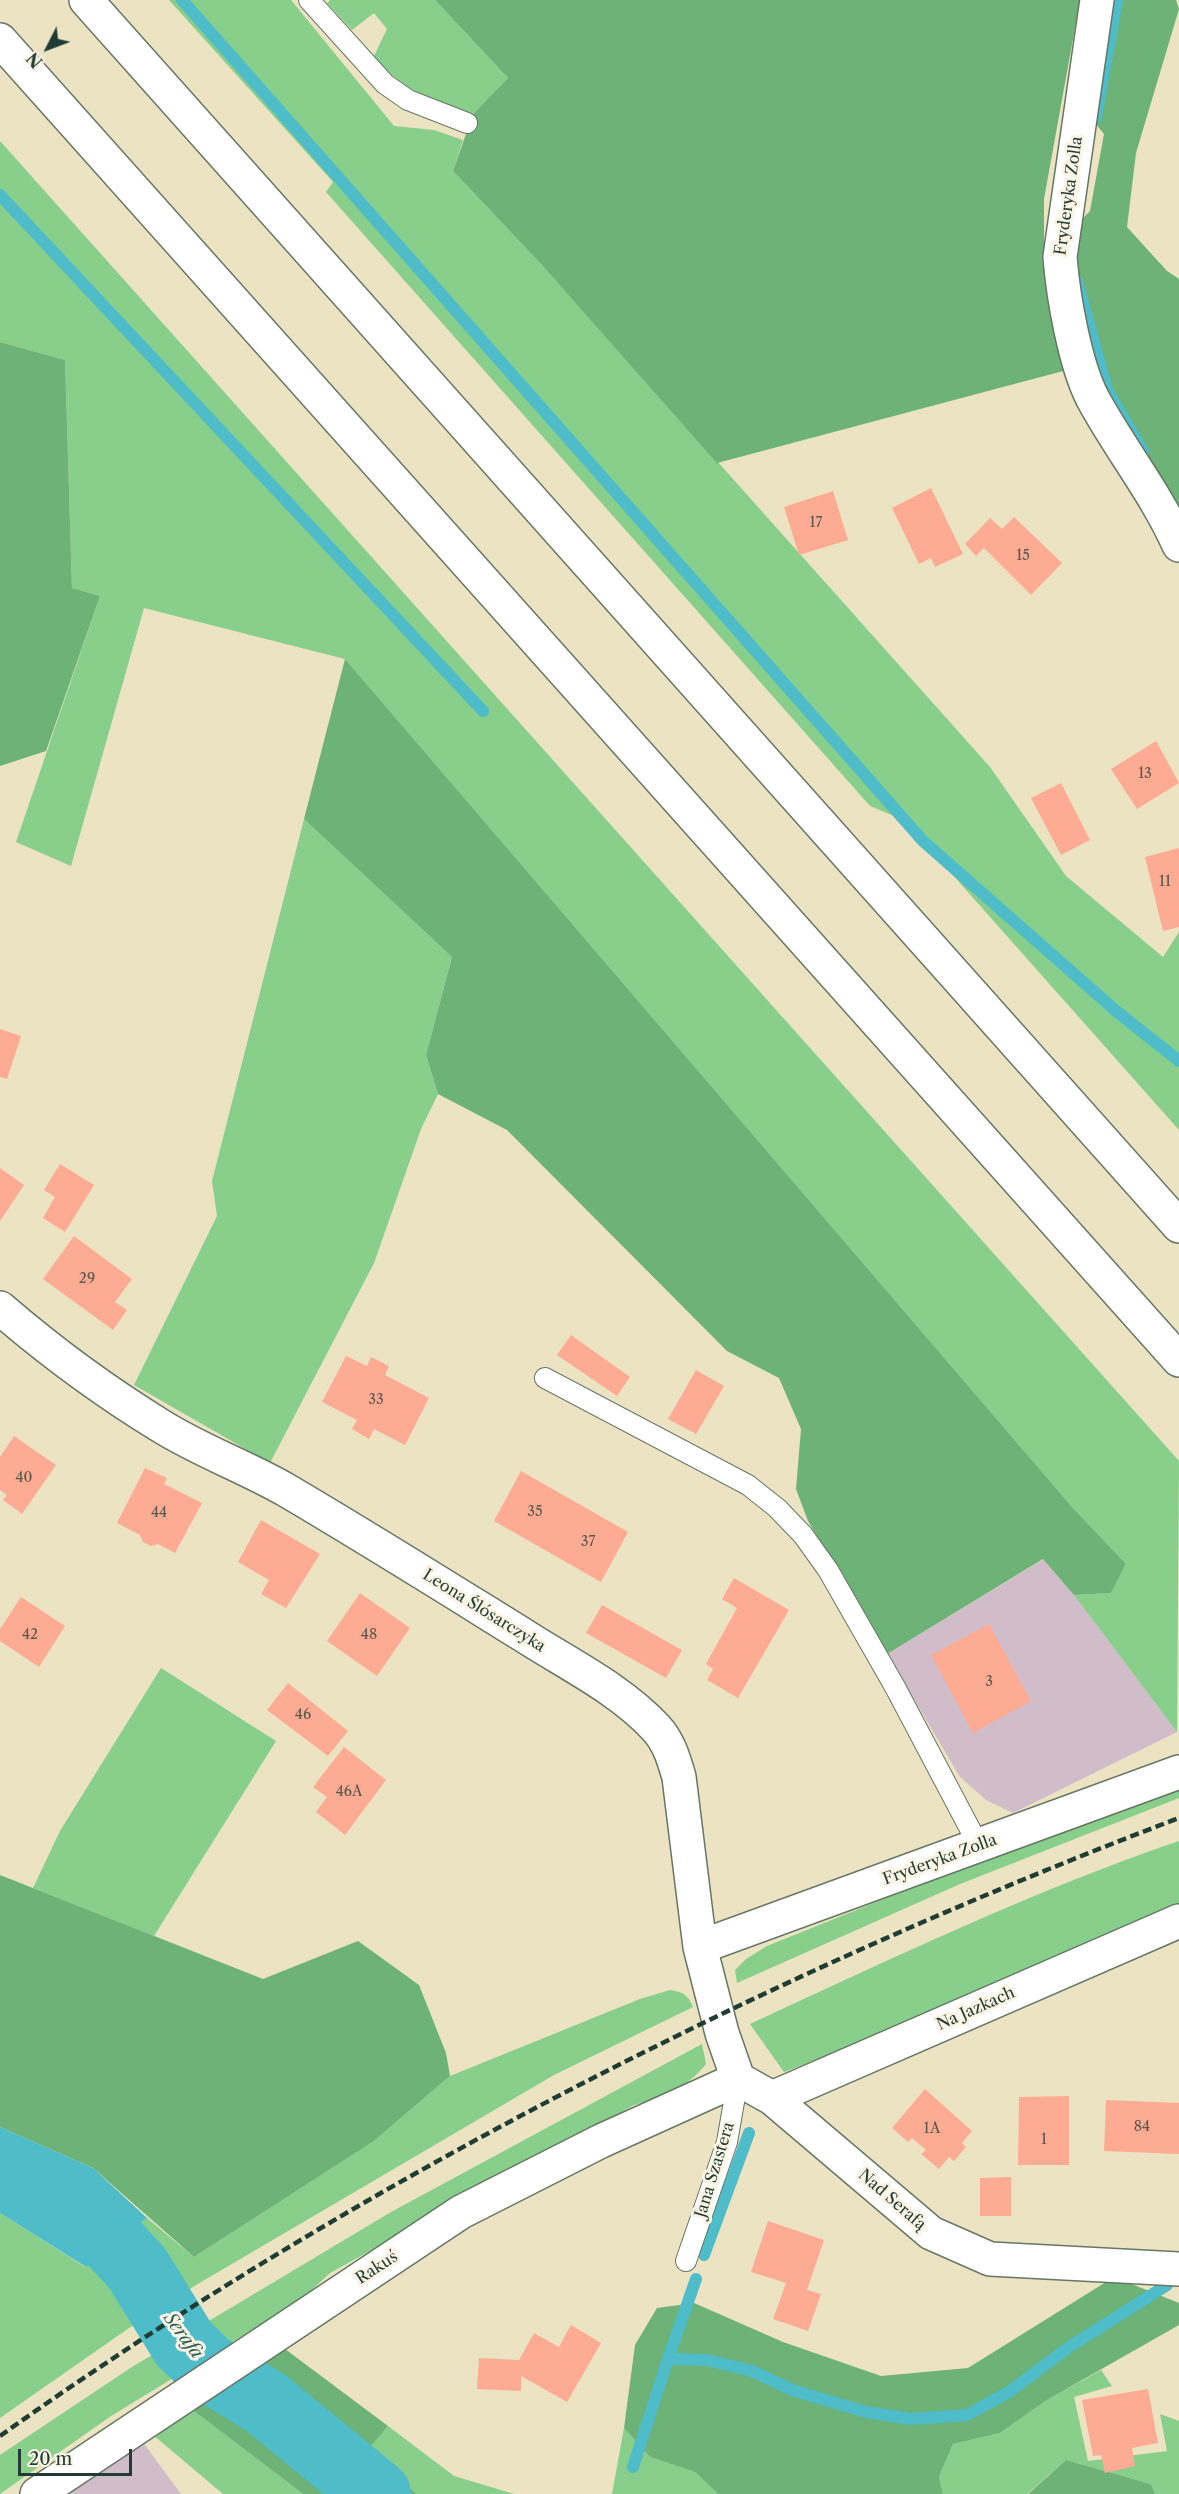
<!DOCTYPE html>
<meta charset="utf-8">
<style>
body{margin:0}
#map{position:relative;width:1179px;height:2494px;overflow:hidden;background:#ebe3c2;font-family:"Libre Caslon Text",serif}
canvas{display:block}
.north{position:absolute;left:18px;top:18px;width:60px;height:60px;-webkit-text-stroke:4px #fcf5e5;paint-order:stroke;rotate:228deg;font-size:16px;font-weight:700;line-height:24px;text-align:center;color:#1f3d34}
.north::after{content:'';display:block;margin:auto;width:21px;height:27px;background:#1f3d34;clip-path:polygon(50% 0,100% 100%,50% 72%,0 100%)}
.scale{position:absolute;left:18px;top:2449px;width:114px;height:27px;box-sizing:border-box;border:3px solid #1f3d34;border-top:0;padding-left:8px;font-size:18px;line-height:21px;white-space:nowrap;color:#1f3d34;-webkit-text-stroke:4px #fcf5e5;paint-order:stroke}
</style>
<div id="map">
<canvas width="1179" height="2494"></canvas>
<div class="north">N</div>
<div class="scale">20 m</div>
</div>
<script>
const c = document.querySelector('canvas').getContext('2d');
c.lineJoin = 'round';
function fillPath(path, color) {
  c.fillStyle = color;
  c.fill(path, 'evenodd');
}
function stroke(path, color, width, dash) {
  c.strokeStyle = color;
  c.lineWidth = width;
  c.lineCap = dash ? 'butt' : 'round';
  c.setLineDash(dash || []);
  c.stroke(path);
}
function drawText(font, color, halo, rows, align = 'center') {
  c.font = font + ' "Libre Caslon Text",serif';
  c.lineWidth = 6;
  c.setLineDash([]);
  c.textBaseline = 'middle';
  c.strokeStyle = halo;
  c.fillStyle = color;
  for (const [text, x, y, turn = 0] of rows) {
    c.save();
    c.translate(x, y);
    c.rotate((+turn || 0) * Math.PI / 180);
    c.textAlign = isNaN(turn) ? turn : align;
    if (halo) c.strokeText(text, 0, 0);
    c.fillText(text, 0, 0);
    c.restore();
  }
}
fillPath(new Path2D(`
 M 1044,1559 L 1074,1595 L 1177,1732 L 1013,1813 L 986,1800 L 960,1777 L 887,1654 Z
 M 142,2441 L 181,2494 L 63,2494 Z`), '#d1bdca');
fillPath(new Path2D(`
 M 169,0 L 291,0 L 394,126 L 434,130 L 463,140 L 453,171 L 542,265 L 990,767 L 1066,876 L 1163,957 L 1179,932 L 1179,1130 L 904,820 L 870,806 L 326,192 L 333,182 Z
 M 330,0 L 435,0 L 508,78 L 473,114 C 432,102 402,90 374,56 L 387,29 L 374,13 L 352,30 L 327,3 Z
 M 0,141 L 1179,1461 L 1177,1732 L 1074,1595 L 1111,1593 L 1126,1564 L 1073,1508 L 345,659 L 144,608 L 71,866 L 16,842 L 100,596 L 72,588 L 65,360 L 0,342 Z
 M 304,819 L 452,957 L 426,1055 L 438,1094 L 421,1129 L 374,1263 L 270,1463 L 134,1385 L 217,1216 L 212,1181 Z
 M 161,1668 L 276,1741 L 154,1936 L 33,1888 L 60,1831 Z
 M 1179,1789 L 1179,1798 L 960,1884 L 737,1983 L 735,1970 L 746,1959 L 767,1946 L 978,1861 Z
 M 1179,1841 L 1179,1912 L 1004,1988 L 784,2072 L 750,2024 C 891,1959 1032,1891 1179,1841 Z
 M 670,1990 C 683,1992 688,1995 693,2007 L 554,2075 L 196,2285 L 129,2328 L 0,2418 L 0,2213 L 85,2267 L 147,2218 L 194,2257 L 374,2141 L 450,2076 L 640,1999 Z
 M 702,2044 L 706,2064 C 686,2089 664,2096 634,2105 L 330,2273 L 301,2300 L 111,2416 L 0,2494 L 0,2455 L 132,2367 L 391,2212 Z
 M 1101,2370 L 1112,2386 L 1074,2397 L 1088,2461 L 1167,2451 L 1160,2414 L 1179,2421 L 1179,2494 L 1155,2494 L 1151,2484 L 1066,2460 L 1027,2494 L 943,2494 L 939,2477 L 953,2444 L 1000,2433 L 1047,2400 Z
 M 190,2408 L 303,2494 L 223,2494 L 152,2434 Z
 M 388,2426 L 454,2476 L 514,2494 L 417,2494 L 366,2452 Z
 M 624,2428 L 650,2457 L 695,2472 L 718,2494 L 612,2494 Z`), '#87cf8a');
fillPath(new Path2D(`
 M 435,0 L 1080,0 L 1044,199 L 1044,274 L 1067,370 L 717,463 L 542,265 L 453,171 L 473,114 L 508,78 Z
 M 1117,0 L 1176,0 L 1179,9 L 1136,153 L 1127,227 L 1167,271 L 1179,279 L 1179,511 L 1107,390 L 1072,260 L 1078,223 L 1090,211 L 1104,134 L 1095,123 Z
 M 0,342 L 65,360 L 72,588 L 100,596 L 46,751 L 0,766 Z
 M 345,659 L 1073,1508 L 1126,1564 L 1111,1593 L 1074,1595 L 1043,1559 L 887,1654 L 808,1521 L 796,1489 L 801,1429 L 779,1378 L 727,1351 L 507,1130 L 438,1094 L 426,1055 L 452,957 L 304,819 Z
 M 0,1875 L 263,1979 L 358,1941 L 419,1985 L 446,2053 L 450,2076 L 374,2141 L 194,2257 L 93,2168 L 0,2127 Z
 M 1114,2277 L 1179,2303 L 1179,2325 L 1047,2400 L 1000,2433 L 953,2444 L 939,2477 L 943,2494 L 718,2494 L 695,2472 L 650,2457 L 624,2428 L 635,2345 L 657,2308 L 694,2303 L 783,2342 L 881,2376 L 968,2368 Z
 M 281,2346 L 388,2426 L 366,2452 L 417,2494 L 303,2494 L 190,2408 Z
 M 1066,2460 L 1151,2484 L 1155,2494 L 1028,2494 Z`), '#6db276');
fillPath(new Path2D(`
 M 0,2127 L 93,2168 L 147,2218 L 86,2267 L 0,2213 Z`), '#4fbcc9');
stroke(new Path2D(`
 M 182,0 L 923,841 L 1116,1011 L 1179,1061
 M 1096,117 L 1117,0
 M 0,195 L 483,711
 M 1077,281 L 1107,390 L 1143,451
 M 704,2255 L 749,2133
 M 668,2359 L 696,2279
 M 633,2467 L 668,2359 L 707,2360 L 752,2371 L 792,2390 L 866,2412 L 911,2419 L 967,2415 L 1009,2392 L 1069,2347 L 1167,2285`), '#4fbcc9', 12);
stroke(new Path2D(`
 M 0,2172 L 67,2202 L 112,2241 L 137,2268 L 184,2344 L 208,2367 L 266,2403 L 377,2494`), '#4fbcc9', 68);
fillPath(new Path2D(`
 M 931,488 L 963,554 L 935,567 L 931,558 L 919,564 L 892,508 Z
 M 833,491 L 848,540 L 799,555 L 784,507 Z
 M 1014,517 L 1062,563 L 1031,595 L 984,548 L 976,556 L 965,544 L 990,518 L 1002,529 Z
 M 1156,741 L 1179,783 L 1137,809 L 1111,769 Z
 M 1061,783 L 1090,840 L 1061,855 L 1031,798 Z
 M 1179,848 L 1179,927 L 1163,931 L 1145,857 Z
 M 0,1029 L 21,1036 L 7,1079 L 0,1077 Z
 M 60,1164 L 94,1185 L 65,1232 L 43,1218 L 55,1197 L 44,1190 Z
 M 0,1168 L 24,1185 L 0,1221 Z
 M 74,1236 L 132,1279 L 115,1302 L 127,1310 L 113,1330 L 43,1279 Z
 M 571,1335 L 630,1377 L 617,1396 L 557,1355 Z
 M 346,1356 L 367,1366 L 371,1357 L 389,1366 L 385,1375 L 429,1398 L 405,1445 L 374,1429 L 369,1439 L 352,1429 L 357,1420 L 322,1402 Z
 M 696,1370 L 724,1386 L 696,1434 L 668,1419 Z
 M 14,1436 L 56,1465 L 22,1514 L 3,1500 L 7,1495 L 0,1490 L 0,1457 Z
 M 145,1468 L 167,1478 L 164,1484 L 202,1503 L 175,1553 L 158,1544 L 151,1546 L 143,1542 L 140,1535 L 117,1523 Z
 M 521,1471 L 628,1532 L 601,1582 L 494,1521 Z
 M 261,1520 L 320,1554 L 286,1608 L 261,1594 L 269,1580 L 238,1562 Z
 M 734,1578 L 789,1610 L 738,1698 L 707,1680 L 713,1669 L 706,1664 L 737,1608 L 722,1599 Z
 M 360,1593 L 410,1628 L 377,1676 L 327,1641 Z
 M 21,1597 L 65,1626 L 39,1667 L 0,1641 L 0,1629 Z
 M 602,1605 L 682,1650 L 666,1678 L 586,1633 Z
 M 989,1624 L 1031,1701 L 973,1733 L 931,1655 Z
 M 288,1683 L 348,1731 L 328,1756 L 267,1710 Z
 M 344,1747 L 386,1780 L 345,1835 L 316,1812 L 327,1797 L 313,1787 Z
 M 925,2089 L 972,2131 L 962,2143 L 966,2147 L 954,2161 L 949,2157 L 939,2169 L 921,2154 L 926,2150 L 912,2138 L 908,2142 L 892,2128 Z
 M 1069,2096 L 1069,2165 L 1018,2165 L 1019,2097 Z
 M 1106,2100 L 1179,2103 L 1179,2154 L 1104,2151 Z
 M 1011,2177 L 1011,2216 L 980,2216 L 980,2178 Z
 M 768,2221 L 824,2240 L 807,2290 L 821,2294 L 808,2331 L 773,2319 L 786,2283 L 751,2272 Z
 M 571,2325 L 601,2343 L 567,2402 L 521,2376 L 521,2391 L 477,2389 L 479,2358 L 519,2360 L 534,2333 L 559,2347 Z
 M 1148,2389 L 1158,2443 L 1132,2448 L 1135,2466 L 1105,2473 L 1101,2455 L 1093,2456 L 1082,2400 Z`), '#fdab93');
const lane = new Path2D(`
 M 309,0 L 385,84 L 408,100 L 467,123
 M 545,1378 L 748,1485 L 777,1508 L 803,1535 L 828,1570 L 895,1687 L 979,1846
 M 686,2261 L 727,2142 L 738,2079`);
const street = new Path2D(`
 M 1097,0 L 1060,257 C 1063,296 1075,365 1093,399 C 1120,449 1156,493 1179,545
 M 0,1308 C 51,1352 104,1391 161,1426 C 201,1451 246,1467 286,1490 C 366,1537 444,1586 523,1635 C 568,1664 620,1689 656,1728 C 669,1742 674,1760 679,1777 L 700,1947 L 722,2033 L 738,2079
 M 700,1947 L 1179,1772
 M 738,2079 L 772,2098 L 931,2233 L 990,2259 L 1179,2269
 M 772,2098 L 1179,1921
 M 37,2494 L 461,2212 L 601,2141 L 738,2079`);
const highway = new Path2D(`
 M 86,0 L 1179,1226
 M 0,40 L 1179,1360`);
stroke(lane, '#676', 22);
stroke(street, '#676', 36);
stroke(highway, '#676', 36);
stroke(lane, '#fff', 20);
stroke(street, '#fff', 33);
stroke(highway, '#fff', 33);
stroke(new Path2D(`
 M 0,2436 C 357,2182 770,1973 1179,1818`), '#1f3d34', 4.5, [9, 4.5]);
drawText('14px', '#56584c', null, [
 ["17",816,523],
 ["15",1023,556],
 ["13",1145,774],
 ["11",1165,882],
 ["29",87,1279],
 ["33",376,1400],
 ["40",24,1478],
 ["35",535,1512],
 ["44",159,1513],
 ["37",588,1542],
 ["42",30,1635],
 ["48",369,1635],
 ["3",989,1682],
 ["46",303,1715],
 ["46A",349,1792],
 ["84",1142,2127],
 ["1A",932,2129],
 ["1",1044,2140]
]);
drawText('16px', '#1f3d34', '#fcf5e5', [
 ["Fryderyka Zolla",1069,196,-82],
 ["Leona Ślósarczyka",484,1611,32],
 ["Fryderyka Zolla",940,1860,-20],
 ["Na Jazkach",976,2009,-24],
 ["Jana Szastera",715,2170,-73],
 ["Nad Serafą",892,2200,41],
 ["Rakuś",377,2268,-33]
]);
drawText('italic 18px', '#2b5d59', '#fcf5e5', [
 ["Serafa",183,2336,53]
]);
</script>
